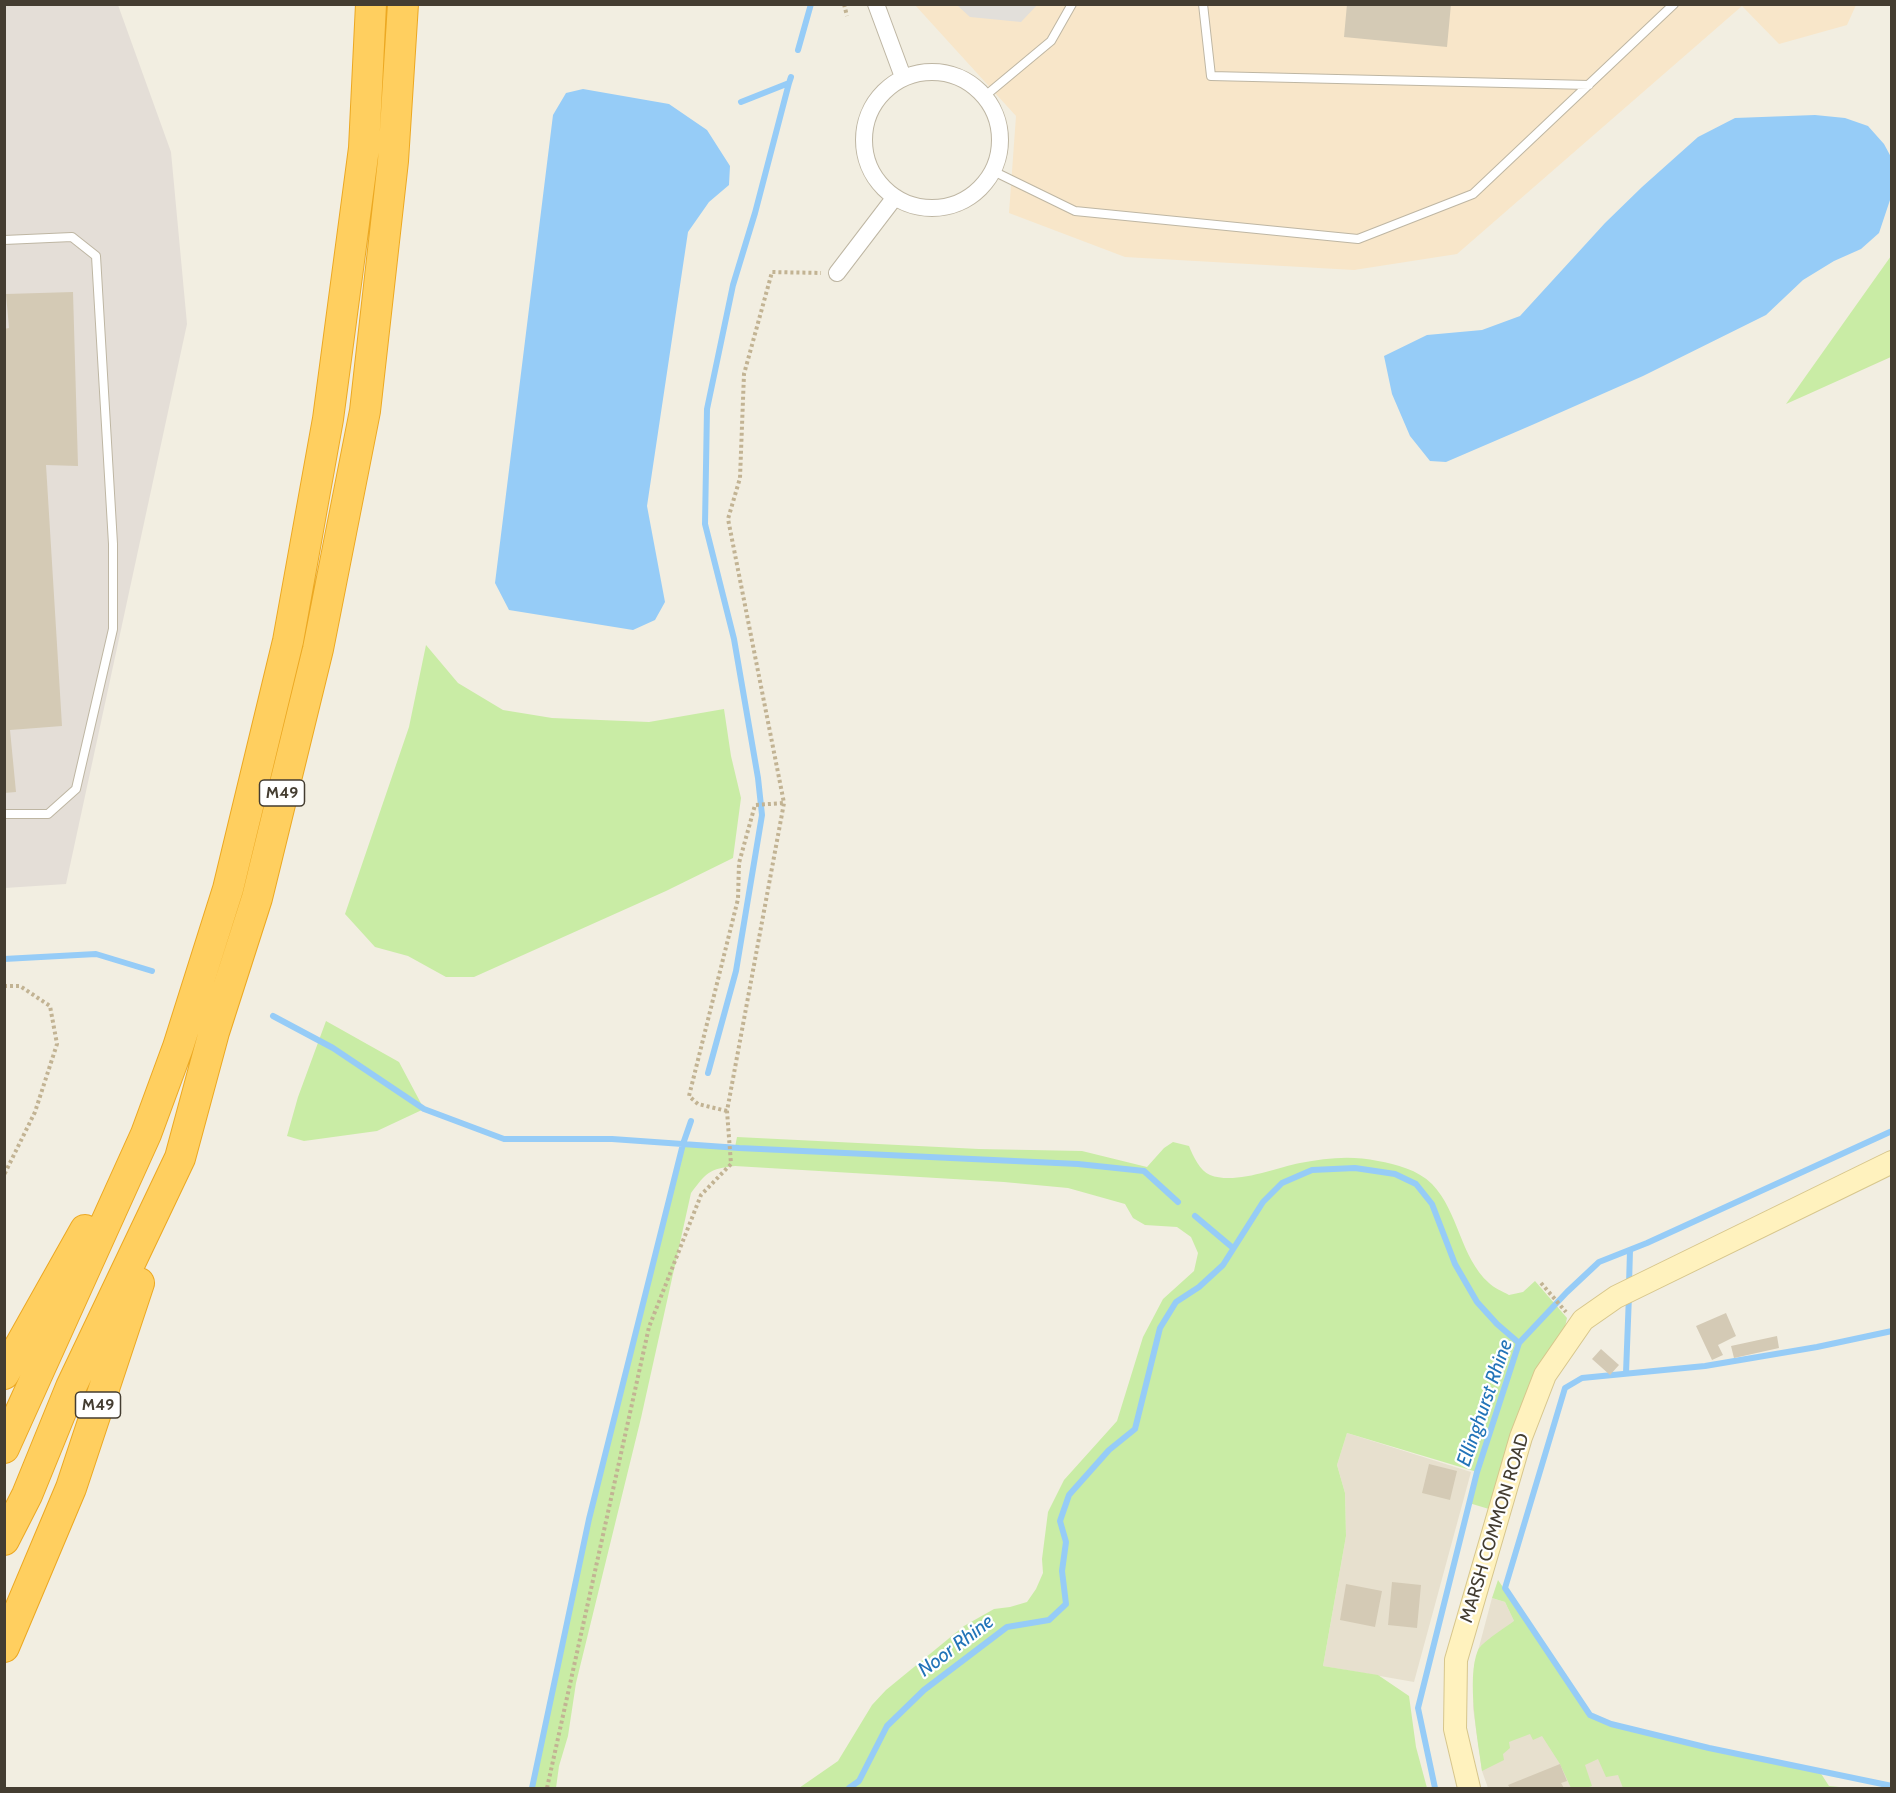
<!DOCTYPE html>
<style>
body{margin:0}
#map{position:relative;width:1896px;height:1793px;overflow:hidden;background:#f2eee1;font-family:Cabin,sans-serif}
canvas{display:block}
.frame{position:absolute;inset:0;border:6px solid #443d31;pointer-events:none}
</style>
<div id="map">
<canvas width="1896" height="1793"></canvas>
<div class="frame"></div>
</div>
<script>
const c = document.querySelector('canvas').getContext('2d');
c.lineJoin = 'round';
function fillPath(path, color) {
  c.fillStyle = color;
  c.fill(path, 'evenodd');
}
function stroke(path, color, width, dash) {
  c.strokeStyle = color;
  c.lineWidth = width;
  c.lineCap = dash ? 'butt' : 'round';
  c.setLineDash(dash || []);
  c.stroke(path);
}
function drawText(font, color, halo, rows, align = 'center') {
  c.font = font + ' Cabin,sans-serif';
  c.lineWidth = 4.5;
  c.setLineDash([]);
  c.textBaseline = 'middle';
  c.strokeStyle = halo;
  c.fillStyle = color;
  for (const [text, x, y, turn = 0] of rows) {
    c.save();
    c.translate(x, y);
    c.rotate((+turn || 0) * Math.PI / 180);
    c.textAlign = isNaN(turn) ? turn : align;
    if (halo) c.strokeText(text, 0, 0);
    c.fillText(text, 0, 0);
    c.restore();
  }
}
fillPath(new Path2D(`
 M 1347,1433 L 1471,1472 L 1414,1682 L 1323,1666 L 1346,1536 L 1345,1493 L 1337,1465 Z
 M 1492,1598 L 1505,1602 L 1514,1621 L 1585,1726 L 1819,1788 L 1488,1788 L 1482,1771 L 1473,1708 L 1474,1666 Z`), '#e7e0ce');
fillPath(new Path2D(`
 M 915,5 L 1856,5 L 1847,25 L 1779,44 L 1742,6 L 1457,254 L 1354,270 L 1125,257 L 1009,213 L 1016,116 Z`), '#f8e6c9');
fillPath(new Path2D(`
 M 5,5 L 118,5 L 171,152 L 187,324 L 66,884 L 5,888 Z`), '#e4ded7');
fillPath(new Path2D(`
 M 1891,256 L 1891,357 L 1786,404 Z
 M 426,645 L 458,683 L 503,710 L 552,718 L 649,722 L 724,709 L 731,756 L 741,798 L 733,858 L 666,891 L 474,977 L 446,977 L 408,956 L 375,947 L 345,914 L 409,727 Z
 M 326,1021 L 399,1062 L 424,1109 L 377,1131 L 304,1141 L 287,1136 L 298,1097 Z
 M 737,1137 L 979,1149 L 1082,1151 L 1147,1167 L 1164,1148 L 1173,1142 L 1189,1146 C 1193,1156 1200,1171 1210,1175 C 1235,1185 1275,1168 1300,1163 C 1326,1158 1351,1155 1378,1161 C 1396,1164 1418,1170 1432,1184 C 1459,1212 1460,1257 1489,1283 C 1494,1288 1502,1291 1509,1295 L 1523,1292 L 1535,1281 L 1567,1318 L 1565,1327 L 1550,1350 L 1489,1509 L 1469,1503 L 1477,1472 L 1347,1433 L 1337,1465 L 1345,1493 L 1346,1536 L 1323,1666 L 1378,1675 L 1409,1696 L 1416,1747 L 1427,1788 L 799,1788 L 838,1761 L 872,1705 L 886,1690 L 964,1626 L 994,1609 L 1010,1607 L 1027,1602 L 1036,1589 L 1043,1573 L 1042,1559 L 1048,1512 L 1064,1480 L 1117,1421 L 1143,1337 L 1163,1299 L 1194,1271 L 1198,1253 L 1191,1237 L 1177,1227 L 1145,1225 L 1133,1218 L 1125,1204 L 1068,1188 L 1004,1182 L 735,1166 C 709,1169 707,1172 691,1193 L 641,1418 L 576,1683 L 568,1736 L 559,1766 L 556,1788 L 532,1788 L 589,1519 L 683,1144 L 735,1147 Z
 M 1498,1580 L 1590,1715 L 1611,1724 L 1709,1748 L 1820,1772 L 1829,1786 L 1849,1788 L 1623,1788 L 1618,1775 L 1606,1777 L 1598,1759 L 1585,1765 L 1592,1786 L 1586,1788 L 1571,1788 L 1560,1764 L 1542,1736 L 1533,1740 L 1530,1734 L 1509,1742 L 1510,1748 L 1503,1754 L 1504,1760 L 1482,1771 C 1478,1741 1466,1678 1478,1650 C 1482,1642 1506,1627 1514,1621 L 1505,1602 L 1492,1598 Z`), '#c9eca5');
fillPath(new Path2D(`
 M 957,5 L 1037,5 L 1021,22 L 970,17 Z`), '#e2dfda');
fillPath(new Path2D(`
 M 583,89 L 669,104 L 707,130 L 730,166 L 729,185 L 709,202 L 688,232 L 647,506 L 665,602 L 655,620 L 633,630 L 509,610 L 495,583 L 553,115 L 566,93 Z
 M 1815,115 L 1845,118 L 1868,126 L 1884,144 L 1891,157 L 1891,197 L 1879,233 L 1861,249 L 1834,261 L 1803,280 L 1766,315 L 1643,376 L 1532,425 L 1446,462 L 1430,461 L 1410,436 L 1392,394 L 1384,356 L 1427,335 L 1482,330 L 1520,316 L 1605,223 L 1642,187 L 1698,137 L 1735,118 Z`), '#96ccf7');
stroke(new Path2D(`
 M 798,50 L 811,4
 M 741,102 L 789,83 L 791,77
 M 4,959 L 96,954 L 152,971
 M 273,1016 L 333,1048 L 424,1109 L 504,1139 L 612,1139 L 739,1148 L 1078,1164 L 1144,1171 L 1178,1202
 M 708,1073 L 736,971 L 762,815 L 758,778 L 734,639 L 705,524 L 707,409 L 733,285 L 755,213 L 789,83
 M 1195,1216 L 1233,1248
 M 1629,1285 L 1630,1250
 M 1892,1331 L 1817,1347 L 1705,1366 L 1582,1378 L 1565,1388 L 1505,1588 L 1590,1715 L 1611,1724 L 1709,1748 L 1892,1786
 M 1626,1373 L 1629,1295
 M 532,1788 L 589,1519 L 683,1144 L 691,1121
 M 849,1788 L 859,1781 L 887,1726 L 924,1690 L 1007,1627 L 1049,1620 L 1066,1604 L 1062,1571 L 1066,1542 L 1060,1521 L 1069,1495 L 1109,1450 L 1135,1429 L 1160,1328 L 1176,1302 L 1199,1287 L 1223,1265 L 1263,1202 L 1282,1183 L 1312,1170 L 1355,1168 L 1395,1174 L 1416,1184 L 1432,1204 L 1455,1264 L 1477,1302 L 1497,1324 L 1519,1343
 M 1435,1788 L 1418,1708 L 1477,1472 L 1519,1343 L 1567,1292 L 1599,1262 L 1647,1243 L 1892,1131`), '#96ccf7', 6);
fillPath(new Path2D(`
 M 1347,4 L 1451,4 L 1447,47 L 1344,37 Z
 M 73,292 L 78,466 L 46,465 L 62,726 L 10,730 L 16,792 L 4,793 L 4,329 L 9,328 L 6,294 Z
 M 1726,1313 L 1736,1336 L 1718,1345 L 1723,1355 L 1712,1360 L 1696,1326 Z
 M 1777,1336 L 1779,1348 L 1734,1358 L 1731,1346 Z
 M 1601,1349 L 1619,1365 L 1610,1375 L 1592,1359 Z
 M 1429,1464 L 1457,1471 L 1450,1500 L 1422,1493 Z
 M 1392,1582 L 1421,1585 L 1417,1628 L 1388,1625 Z
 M 1346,1584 L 1382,1591 L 1375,1627 L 1340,1620 Z
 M 1560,1764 L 1567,1781 L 1561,1783 L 1564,1788 L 1510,1788 L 1508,1785 Z`), '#d4cab5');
const lane = new Path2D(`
 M 1203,4 L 1211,76 L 1589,85
 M 985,96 L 1051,41 L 1072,4
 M 993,171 L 1075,211 L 1358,239 L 1473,194 L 1674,4
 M 4,240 L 72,237 L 96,256 L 113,544 L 113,629 L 76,789 L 48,814 L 4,814`);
const street = new Path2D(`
 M 876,4 L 903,77
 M864 140a68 68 0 1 1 136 0a68 68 0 1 1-136 0Z
 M 837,273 L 895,197`);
const secondary = new Path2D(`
 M 1469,1788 L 1455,1729 L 1456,1660 L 1521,1437 L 1545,1375 L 1583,1320 L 1616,1297 L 1892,1162`);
const highway = new Path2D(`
 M 4,1374 L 85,1230
 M 4,1448 L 146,1134 L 178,1047 L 228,889 L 288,641 L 328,419 L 364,148 L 371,4
 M 4,1540 L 27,1495 L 71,1387 L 180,1158 L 214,1032 L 257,898 L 318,649 L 365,411 L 393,161 L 403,4
 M 4,1647 L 71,1488 L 139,1283`);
stroke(lane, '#beb6a3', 10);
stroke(street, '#beb6a3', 18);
stroke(secondary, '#d7c68c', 24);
stroke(highway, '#eca822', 32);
stroke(new Path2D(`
 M 844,4 L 847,16
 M 4,986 L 20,986 L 50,1006 L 57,1044 L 35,1112 L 4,1175
 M 727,1111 L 698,1104 L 689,1096 L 738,899 L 739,863 L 755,805 L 784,803
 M 1541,1283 L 1566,1312
 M 547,1788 L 649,1327 L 701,1195 L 731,1164 L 727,1111 L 784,803 L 728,519 L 740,478 L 744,374 L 772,272 L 821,273`), '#c2b393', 4, [3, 3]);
stroke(lane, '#fff', 8);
stroke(street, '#fff', 16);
stroke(secondary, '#fff2be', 22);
stroke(highway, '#ffcf5f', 30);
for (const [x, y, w] of [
 [282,793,45],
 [98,1405,45]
]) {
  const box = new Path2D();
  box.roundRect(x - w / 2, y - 13, w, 26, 4.5);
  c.fillStyle = '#fff';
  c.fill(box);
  stroke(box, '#443d31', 1.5);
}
drawText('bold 16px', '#443d31', null, [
 ["M49",282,793],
 ["M49",98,1405]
]);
drawText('18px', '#443d31', '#fff', [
 ["MARSH COMMON ROAD",1495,1528,-73]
]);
drawText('italic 20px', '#2274b8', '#fff', [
 ["Ellinghurst Rhine",1485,1403,-71],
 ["Noor Rhine",956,1646,-37]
]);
</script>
